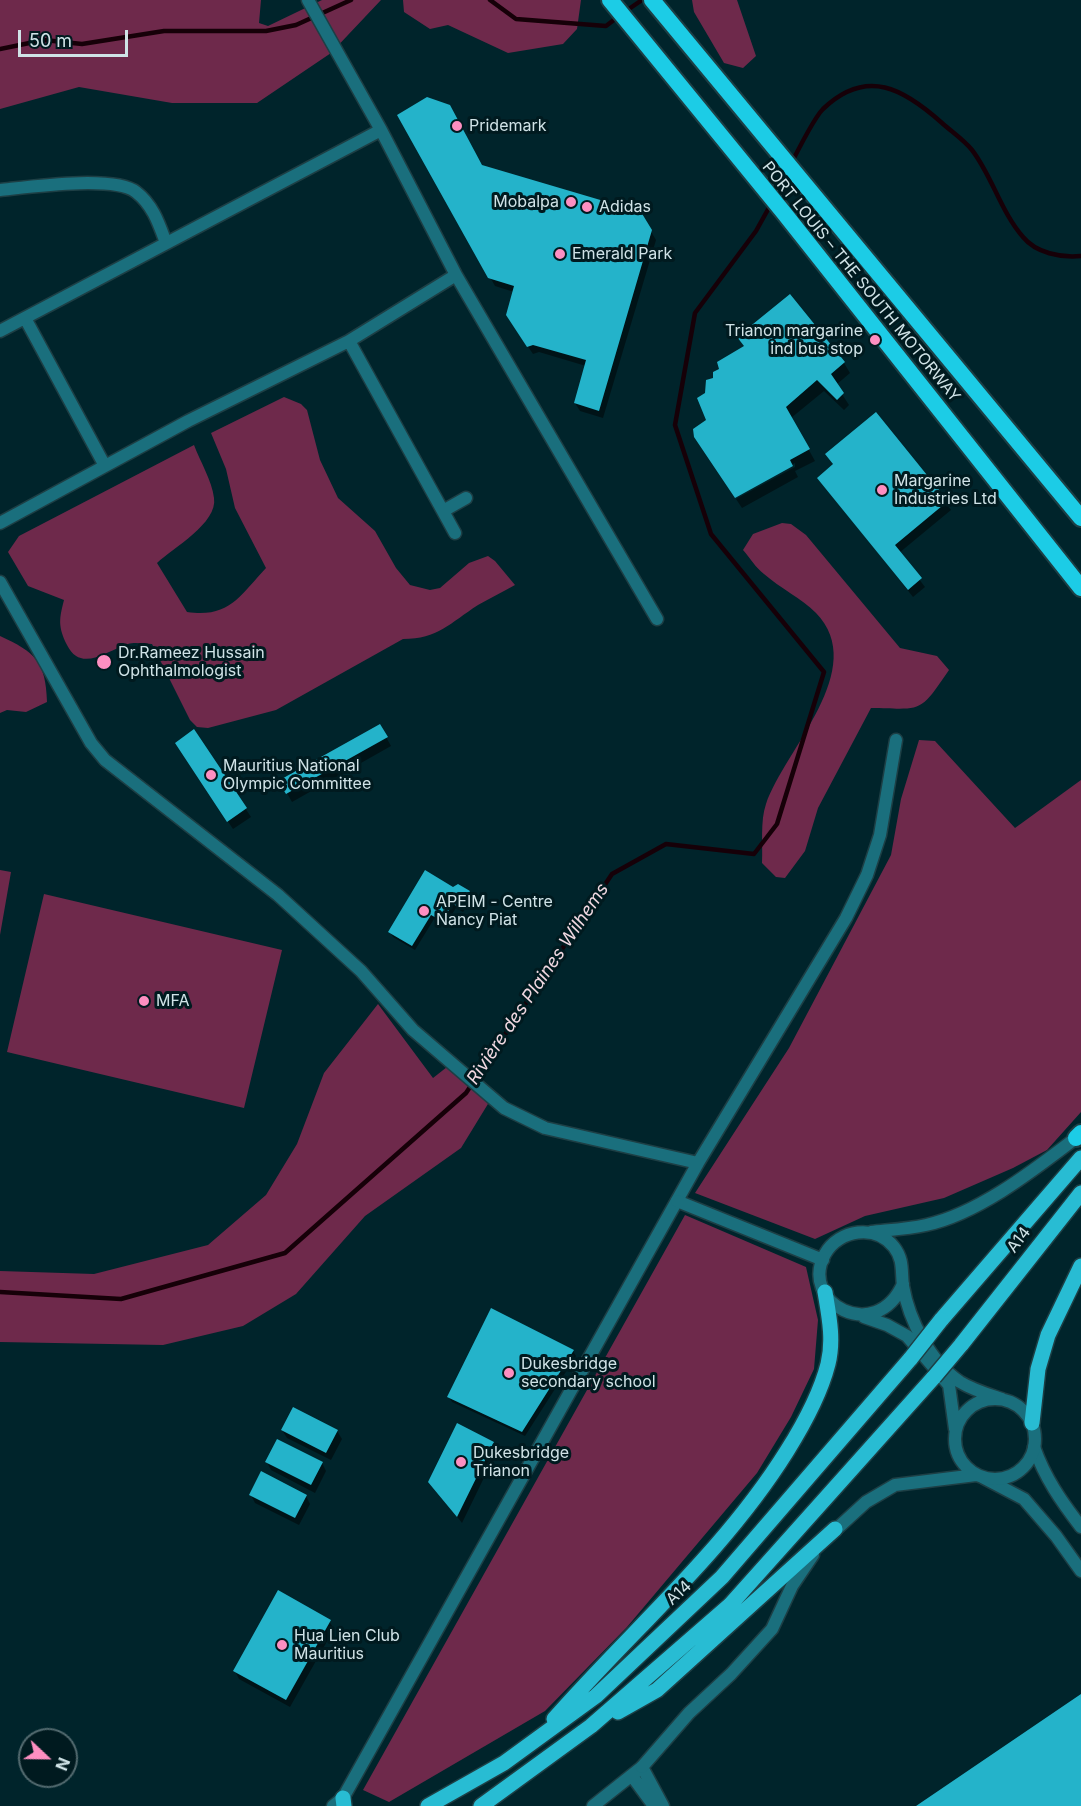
<!DOCTYPE html>
<meta charset="utf-8">
<style>
body{margin:0}
#map{position:relative;width:1081px;height:1806px;overflow:hidden;background:#00242b;font-family:Inter,sans-serif}
canvas{display:block}
.north{position:absolute;left:18px;top:1728px;width:60px;height:60px;box-sizing:border-box;background:#001a1f;border:2px solid #536a6f;border-radius:50%;rotate:112deg;font-size:16px;font-weight:700;line-height:24px;text-align:center;color:#d0e3e7}
.north::after{content:'';display:block;margin:auto;width:21px;height:27px;background:#fd8fc1;clip-path:polygon(50% 0,100% 100%,50% 72%,0 100%)}
.scale{position:absolute;left:18px;top:30px;width:110px;height:27px;box-sizing:border-box;border:3px solid #d0e3e7;border-top:0;padding-left:8px;font-size:18px;line-height:21px;white-space:nowrap;color:#d0e3e7;-webkit-text-stroke:4px #001a1f;paint-order:stroke}
</style>
<div id="map">
<canvas width="1081" height="1806"></canvas>
<div class="north">N</div>
<div class="scale">50 m</div>
</div>
<script>
const c = document.querySelector('canvas').getContext('2d');
c.lineJoin = 'round';
function fillPath(path, color) {
  c.fillStyle = color;
  c.fill(path, 'evenodd');
}
function stroke(path, color, width, dash) {
  c.strokeStyle = color;
  c.lineWidth = width;
  c.lineCap = dash ? 'butt' : 'round';
  c.setLineDash(dash || []);
  c.stroke(path);
}
function drawText(font, color, halo, rows, align = 'center') {
  c.font = font + ' Inter,sans-serif';
  c.lineWidth = 6;
  c.setLineDash([]);
  c.textBaseline = 'middle';
  c.strokeStyle = halo;
  c.fillStyle = color;
  for (const [text, x, y, turn = 0] of rows) {
    c.save();
    c.translate(x, y);
    c.rotate((+turn || 0) * Math.PI / 180);
    c.textAlign = isNaN(turn) ? turn : align;
    if (halo) c.strokeText(text, 0, 0);
    c.fillText(text, 0, 0);
    c.restore();
  }
}
fillPath(new Path2D(`
 M 0,0 L 261,0 L 259,23 L 268,26 L 322,0 L 381,0 L 331,53 L 257,103 L 172,103 L 79,87 L 0,109 Z
 M 403,0 L 581,0 L 577,29 L 563,44 L 508,53 L 448,25 L 430,29 L 404,12 Z
 M 692,0 L 737,0 L 756,56 L 743,68 L 724,63 L 694,12 Z
 M 284,397 L 301,404 L 307,410 L 320,460 L 338,498 L 375,531 L 396,568 L 410,585 L 430,590 L 440,588 L 469,563 L 488,556 L 495,561 L 515,585 C 503,592 490,598 478,605 C 450,623 438,639 403,639 L 276,710 L 208,728 L 197,727 L 190,720 L 152,644 C 145,644 135,642 128,644 C 106,651 81,673 67,645 C 58,627 59,619 64,600 L 28,586 L 8,552 L 19,536 L 194,445 C 200,461 212,481 214,498 C 218,523 173,548 157,563 L 187,612 C 229,618 239,597 266,568 L 235,508 L 226,469 L 211,433 Z
 M 782,523 L 791,524 L 806,535 L 900,648 L 937,656 L 949,670 C 919,714 923,709 871,708 L 818,808 L 805,851 L 785,878 L 776,877 L 762,863 C 763,845 760,821 766,804 C 785,749 870,669 816,613 C 801,598 780,588 764,574 C 756,568 750,558 743,550 L 753,534 Z
 M 0,636 C 35,652 46,662 47,702 L 26,712 L 7,710 L 0,713 Z
 M 919,740 L 935,741 L 1015,828 L 1081,780 L 1081,1112 L 1047,1150 L 1013,1168 L 944,1198 L 865,1216 L 815,1239 L 695,1193 L 789,1048 L 891,855 L 901,799 Z
 M 0,870 L 11,872 L 0,935 Z
 M 44,894 L 282,950 L 244,1108 L 7,1052 Z
 M 378,1004 L 433,1078 L 447,1067 L 491,1099 L 461,1148 L 365,1216 L 296,1294 L 243,1326 L 163,1345 L 0,1342 L 0,1271 L 94,1274 L 208,1245 L 266,1195 L 297,1144 L 324,1073 Z
 M 685,1215 L 806,1267 L 818,1320 L 814,1369 L 791,1417 L 757,1473 L 627,1627 L 545,1711 L 389,1802 L 363,1790 Z`), '#6e294b');
fillPath(new Path2D(`
 M 399,115 L 482,167 L 640,213 L 656,240 L 603,418 L 580,411 L 575,403 L 586,366 L 539,352 L 533,354 L 512,323 L 514,292 L 495,286 Z
 M 844,363 L 850,373 L 836,385 L 849,405 L 844,410 L 824,391 L 791,418 L 815,461 L 795,471 L 798,477 L 742,508 L 736,499 L 795,467 L 795,463 L 734,496 L 695,436 Z
 M 876,415 L 951,510 L 899,553 L 925,587 L 913,597 L 819,478 L 834,466 L 827,454 Z
 M 380,726 L 391,746 L 292,802 L 280,781 Z
 M 194,731 L 251,817 L 233,829 L 181,751 Z
 M 453,889 L 469,892 L 472,898 L 463,912 L 456,908 L 445,925 L 434,919 L 415,950 L 393,937 L 390,932 Z
 M 573,1351 L 576,1356 L 525,1436 L 452,1402 L 449,1397 Z
 M 282,1430 L 337,1431 L 342,1439 L 331,1460 L 287,1438 Z
 M 493,1443 L 497,1451 L 462,1523 L 430,1482 Z
 M 267,1462 L 322,1463 L 326,1471 L 315,1493 L 271,1470 Z
 M 251,1495 L 306,1496 L 310,1504 L 299,1525 L 255,1503 Z
 M 329,1621 L 334,1629 L 290,1707 L 239,1679 L 235,1671 Z`), '#0007');
stroke(new Path2D(`
 M 490,0 L 516,19 L 606,26 L 619,16
 M 626,11 L 642,0
 M 0,49 L 44,40 L 82,44 L 164,31 L 266,31 L 296,25 L 351,0
 M 775,196 C 785,177 810,122 823,109 C 867,67 904,89 942,123 C 952,132 964,140 972,150 C 992,176 1001,212 1023,237 C 1036,253 1061,258 1081,256
 M 0,1292 L 121,1299 L 285,1253 L 466,1093 L 612,874 L 666,844 L 754,854 L 777,824 L 824,672 L 711,534 L 675,425 L 695,313 L 756,231 L 771,204`), '#160008', 4.5);
fillPath(new Path2D(`
 M 427,97 L 450,105 L 482,165 L 641,212 L 652,230 L 599,411 L 574,403 L 586,360 L 533,345 L 527,347 L 506,315 L 514,286 L 488,278 L 397,115 Z
 M 790,294 L 845,362 L 831,374 L 844,393 L 837,400 L 817,380 L 786,407 L 810,449 L 790,460 L 793,466 L 735,498 L 694,437 L 693,429 L 706,420 L 697,398 L 705,393 L 706,380 L 713,378 L 713,372 L 719,369 L 717,362 L 744,346 L 737,337 Z
 M 876,412 L 948,501 L 895,545 L 922,578 L 908,590 L 817,478 L 833,464 L 825,454 Z
 M 380,724 L 388,737 L 286,794 L 278,781 Z
 M 194,729 L 247,808 L 227,822 L 175,743 Z
 M 425,870 L 453,887 L 458,884 L 470,891 L 460,908 L 453,904 L 442,921 L 431,915 L 412,946 L 388,932 Z
 M 491,1308 L 574,1350 L 522,1432 L 447,1397 Z
 M 293,1407 L 338,1430 L 326,1453 L 281,1430 Z
 M 457,1423 L 494,1442 L 457,1517 L 428,1482 Z
 M 277,1439 L 323,1462 L 311,1485 L 265,1462 Z
 M 261,1471 L 307,1495 L 295,1518 L 249,1495 Z
 M 278,1590 L 331,1620 L 286,1700 L 233,1671 Z
 M 1081,1694 L 1081,1806 L 916,1806 Z`), '#24b3ca');
const minor = new Path2D(`
 M 308,0 L 381,130 L 456,275 L 657,619
 M 0,190 C 29,187 114,175 136,192 C 153,205 159,224 166,243
 M 25,318 L 105,466
 M 0,331 L 381,130
 M 349,341 L 455,533
 M 443,511 L 466,498
 M 0,523 L 188,421 L 349,341 L 456,275
 M 0,582 L 91,743 L 105,760 L 278,895 L 361,971 L 413,1030 L 504,1108 L 545,1128 L 698,1163
 M 1034,1447 C 1045,1478 1061,1501 1081,1527
 M 984,1478 L 1024,1499 L 1056,1536 L 1081,1571
 M 632,1776 L 654,1806
 M 333,1806 L 343,1798 L 698,1163 L 846,918 L 867,875 L 880,835 L 896,740
 M 593,1806 L 642,1767 L 663,1806`);
const tertiary = new Path2D(`
 M 677,1201 L 823,1260
 M 871,1232 C 889,1230 908,1229 926,1225 C 978,1214 1034,1170 1076,1138
 M 903,1284 C 876,1345 798,1303 825,1254 C 839,1229 876,1224 894,1247 C 904,1260 901,1271 903,1286 C 909,1320 930,1362 960,1382 C 973,1390 987,1394 1002,1399
 M 864,1317 L 887,1325 L 907,1336 L 949,1385 L 955,1429
 M955 1439a40 40 0 1 1 80 0a40 40 0 1 1-80 0Z
 M 830,1535 L 866,1502 L 895,1485 L 976,1475
 M 642,1767 L 689,1713 L 731,1674 L 772,1629 L 792,1586 L 813,1555`);
const primary = new Path2D(`
 M 941,1320 L 1081,1158
 M 961,1345 L 1081,1193
 M 1032,1423 L 1038,1369 L 1048,1335 L 1081,1266
 M 618,1712 L 657,1690 L 835,1529
 M 554,1719 C 632,1630 724,1552 787,1451 C 804,1424 820,1395 828,1364 C 834,1340 829,1316 825,1292
 M 343,1798 L 344,1806
 M 428,1806 L 504,1763 L 596,1696 L 722,1577 L 911,1358
 M 481,1806 L 591,1726 L 730,1605 L 934,1377`);
const trunk = new Path2D(`
 M 610,0 L 784,213 L 1081,588
 M 652,0 L 1081,518
 M 1076,1138 L 1081,1133`);
stroke(minor, '#1d3f45', 15);
stroke(tertiary, '#1d3f45', 15);
stroke(primary, '#1d3f45', 18);
stroke(trunk, '#1d3f45', 20);
stroke(minor, '#1a6f7d', 12);
stroke(tertiary, '#1a6f7d', 12);
stroke(primary, '#28bcd3', 15);
stroke(trunk, '#1ccce6', 16);
const primaryBridge = new Path2D(`
 M 911,1358 L 941,1320
 M 934,1377 L 961,1345`);
stroke(primaryBridge, '#1d3f45', 18, []);
stroke(primaryBridge, '#28bcd3', 15);
for (const [x, y, r, color] of [
 [457,126,6,"#fd8fc1"],
 [571,202,6,"#fd8fc1"],
 [587,207,6,"#fd8fc1"],
 [560,254,6,"#fd8fc1"],
 [875,340,6,"#fd8fc1"],
 [882,490,6,"#fd8fc1"],
 [104,662,8,"#fd8fc1"],
 [211,775,6,"#fd8fc1"],
 [424,911,6,"#fd8fc1"],
 [144,1001,6,"#fd8fc1"],
 [509,1373,6,"#fd8fc1"],
 [461,1462,6,"#fd8fc1"],
 [282,1645,6,"#fd8fc1"]
]) {
  const dot = new Path2D();
  dot.arc(x, y, r, 0, 2 * Math.PI);
  c.fillStyle = color;
  c.fill(dot);
  stroke(dot, '#001a1f', 2);
}
drawText('16px', '#d0e3e7', '#001a1f', [
 ["Pridemark",469,126],
 ["Mobalpa",559,202,"right"],
 ["Adidas",599,207],
 ["Emerald Park",572,254],
 ["Trianon margarine",863,331,"right"],
 ["ind bus stop",863,349,"right"],
 ["Margarine",894,481],
 ["Industries Ltd",894,499],
 ["Dr.Rameez Hussain",118,653],
 ["Ophthalmologist",118,671],
 ["Mauritius National",223,766],
 ["Olympic Committee",223,784],
 ["APEIM - Centre",436,902],
 ["Nancy Piat",436,920],
 ["MFA",156,1001],
 ["Dukesbridge",521,1364],
 ["secondary school",521,1382],
 ["Dukesbridge",473,1453],
 ["Trianon",473,1471],
 ["Hua Lien Club",294,1636],
 ["Mauritius",294,1654]
], 'left');
drawText('16px', '#d0e3e7', '#001a1f', [
 ["PORT LOUIS – THE SOUTH MOTORWAY",861,282,51],
 ["A14",1019,1240,-52],
 ["A14",679,1593,-43]
]);
drawText('italic 18px', '#f0d8e1', '#001a1f', [
 ["Rivière des Plaines Wilhems",538,984,-56]
]);
</script>
